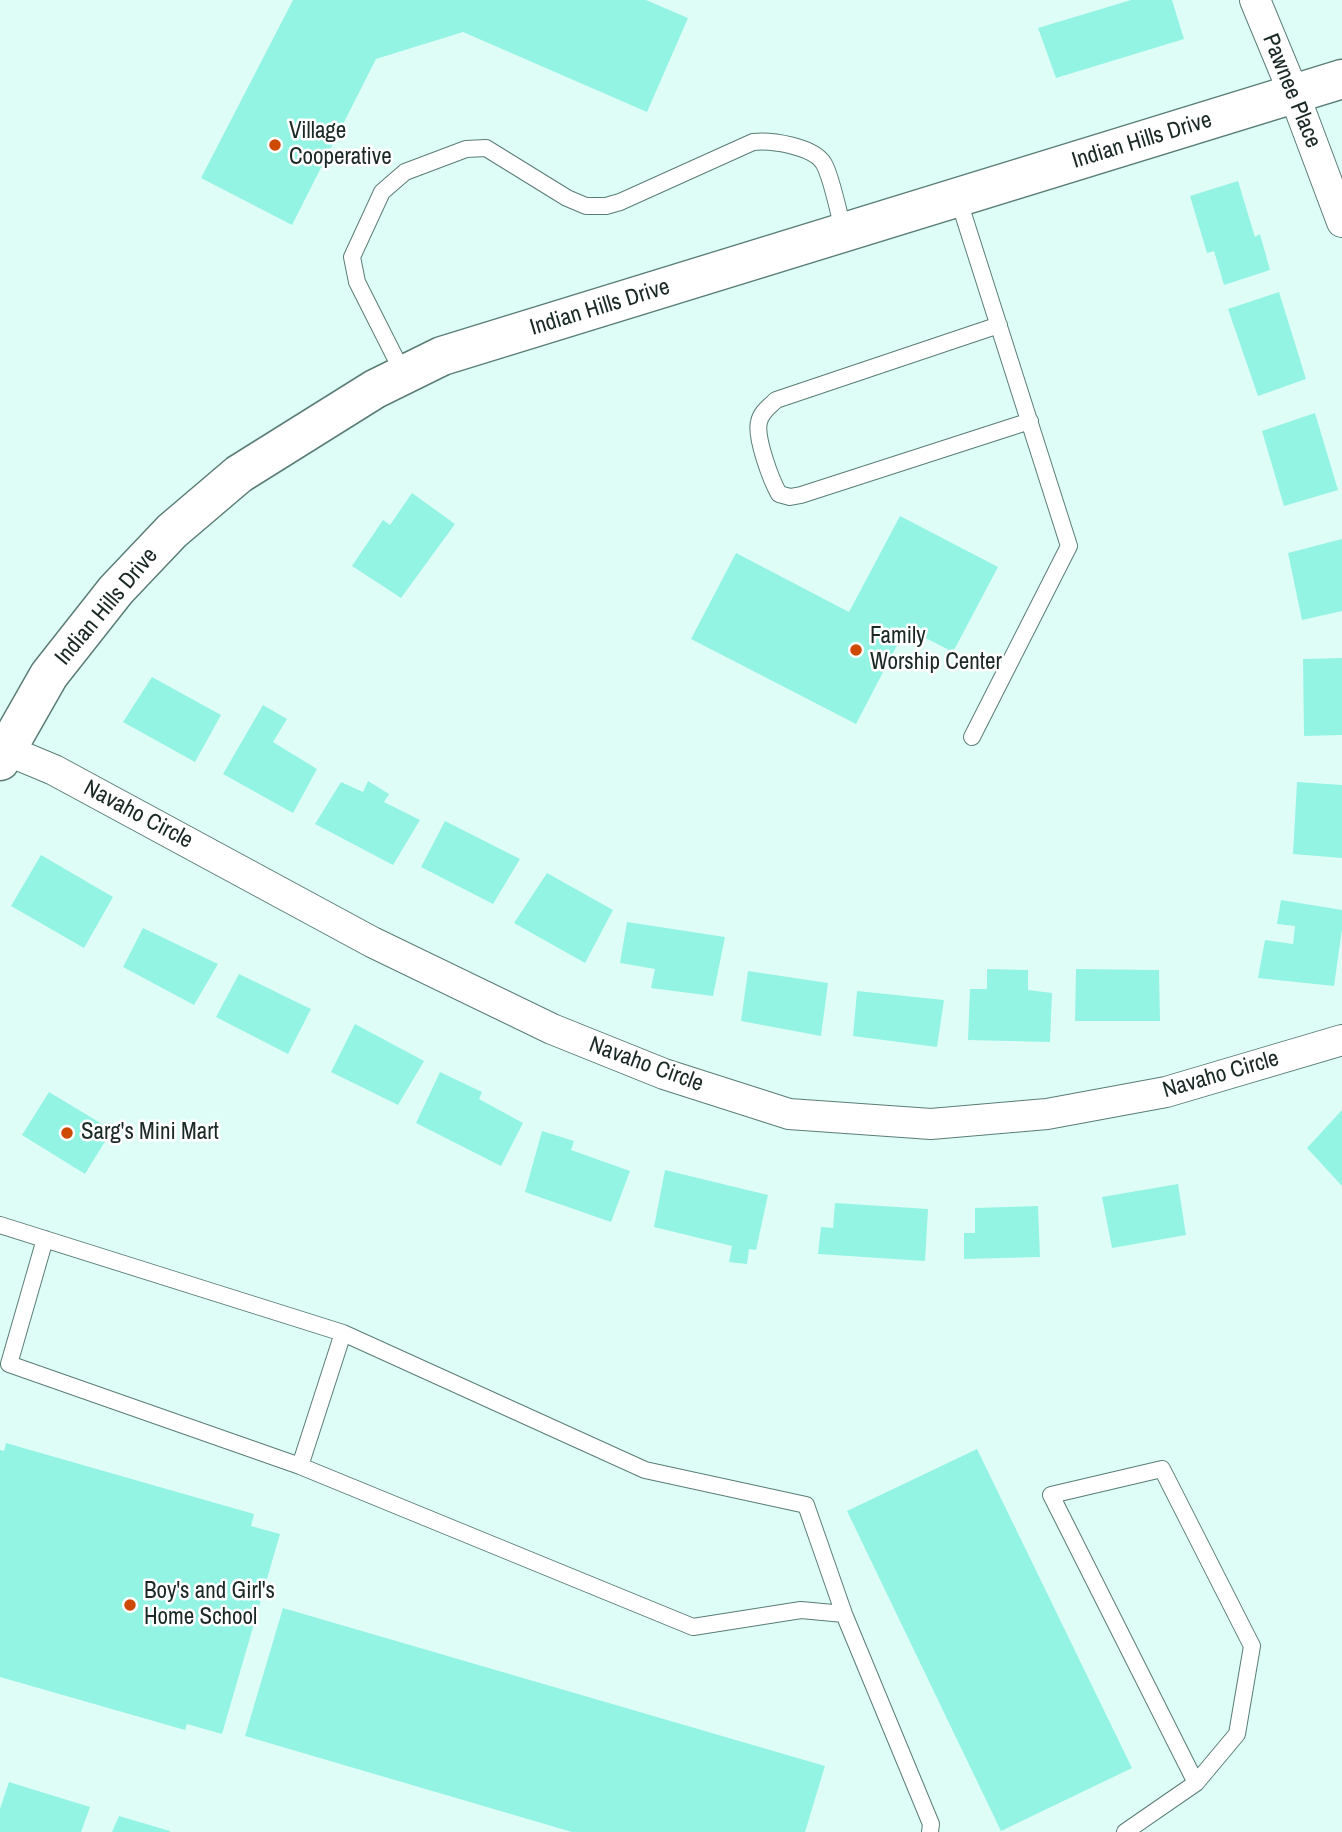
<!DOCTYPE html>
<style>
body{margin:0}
canvas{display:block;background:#dffdf7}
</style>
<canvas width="1342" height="1832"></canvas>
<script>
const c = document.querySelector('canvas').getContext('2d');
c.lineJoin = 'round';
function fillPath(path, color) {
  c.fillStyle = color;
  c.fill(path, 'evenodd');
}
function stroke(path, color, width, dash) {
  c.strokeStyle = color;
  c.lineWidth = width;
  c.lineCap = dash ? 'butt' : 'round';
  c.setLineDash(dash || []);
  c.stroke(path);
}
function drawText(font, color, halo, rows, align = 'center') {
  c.font = font + ' "Archivo Narrow",sans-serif';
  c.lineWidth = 5;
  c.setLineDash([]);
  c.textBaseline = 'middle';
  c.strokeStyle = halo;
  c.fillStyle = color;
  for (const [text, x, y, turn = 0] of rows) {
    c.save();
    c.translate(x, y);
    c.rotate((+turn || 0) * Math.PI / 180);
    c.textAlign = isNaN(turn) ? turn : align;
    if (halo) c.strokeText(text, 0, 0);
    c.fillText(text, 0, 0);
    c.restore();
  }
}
fillPath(new Path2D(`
 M 293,0 L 646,0 L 688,18 L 647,112 L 463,32 L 376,59 L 292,225 L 201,178 Z
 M 1131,0 L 1172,0 L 1184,39 L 1056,78 L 1038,28 Z
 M 1238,181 L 1255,237 L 1260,234 L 1270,270 L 1224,285 L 1214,251 L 1207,253 L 1190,196 Z
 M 1279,292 L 1306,379 L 1258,396 L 1228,309 Z
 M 1315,413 L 1338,490 L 1284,506 L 1262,431 Z
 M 412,493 L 455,524 L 401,598 L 352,566 L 383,520 L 390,525 Z
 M 900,516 L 998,567 L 953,652 L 906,628 L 856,724 L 691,639 L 736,553 L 849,612 Z
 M 1342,539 L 1342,611 L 1302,620 L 1288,553 Z
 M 1342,658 L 1342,735 L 1304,736 L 1303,659 Z
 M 152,677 L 221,715 L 195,762 L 123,722 Z
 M 263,705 L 287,719 L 273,742 L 317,769 L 293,813 L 223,774 Z
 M 368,781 L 389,794 L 384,802 L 420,820 L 393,865 L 315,824 L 341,782 L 363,792 Z
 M 1297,782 L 1342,785 L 1342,858 L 1293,854 Z
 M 445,821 L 520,859 L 493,904 L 421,867 Z
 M 41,855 L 113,897 L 84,948 L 11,906 Z
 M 547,873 L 613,910 L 585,963 L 514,923 Z
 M 1281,900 L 1342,910 L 1342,929 L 1334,986 L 1258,978 L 1265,940 L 1293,944 L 1295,926 L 1277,924 Z
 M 627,922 L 725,937 L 713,996 L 651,988 L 655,969 L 620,963 Z
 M 143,928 L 218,964 L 194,1005 L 123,967 Z
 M 987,969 L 1028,970 L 1028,990 L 1052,993 L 1050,1042 L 968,1040 L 970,989 L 987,989 Z
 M 1076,969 L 1159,970 L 1160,1021 L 1075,1021 Z
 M 748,971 L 828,983 L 821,1036 L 741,1021 Z
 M 239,974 L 311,1009 L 288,1054 L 216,1017 Z
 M 857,991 L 944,1000 L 937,1047 L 853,1036 Z
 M 355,1024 L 424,1061 L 398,1105 L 331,1072 Z
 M 440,1072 L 482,1092 L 479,1099 L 523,1123 L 501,1166 L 416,1123 Z
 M 49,1092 L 112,1130 L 85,1174 L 22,1135 Z
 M 1342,1110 L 1342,1186 L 1307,1148 Z
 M 542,1131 L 574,1141 L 571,1150 L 630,1171 L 611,1222 L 525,1192 Z
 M 665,1170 L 768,1195 L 756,1250 L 749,1249 L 747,1264 L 729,1262 L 732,1246 L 654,1227 Z
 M 1178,1184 L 1186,1235 L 1112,1248 L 1102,1197 Z
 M 835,1203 L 928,1209 L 925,1261 L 818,1254 L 821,1227 L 833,1228 Z
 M 1038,1206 L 1040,1257 L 964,1259 L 964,1233 L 975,1233 L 975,1208 Z
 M 6,1443 L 254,1514 L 251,1526 L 280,1534 L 222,1734 L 187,1724 L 185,1730 L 0,1677 L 0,1450 L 4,1451 Z
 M 977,1449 L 1132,1768 L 1001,1831 L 847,1511 Z
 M 283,1608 L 825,1766 L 805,1832 L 572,1832 L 245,1736 Z
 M 9,1782 L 90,1807 L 81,1832 L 0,1832 L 0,1809 Z
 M 119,1816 L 170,1831 L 170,1832 L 112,1832 Z`), '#94f4e4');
const lane = new Path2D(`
 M 958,198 L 1069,546 L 972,737
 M 999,325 L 776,400 C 769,407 761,412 759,422 C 755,437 771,480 779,494 L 790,497 L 801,495 L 1030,421
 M 404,375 L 357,282 L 352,257 L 382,192 L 405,172 L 466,149 L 486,148 L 567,198 L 586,206 L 606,206 L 620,202 L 753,142 C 771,140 814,146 824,164 C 832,178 839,215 844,233
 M 0,1225 L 343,1333 L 645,1470 L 806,1505 L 844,1614 L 931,1824 L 930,1832
 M 45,1239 L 9,1364 L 300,1466 L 693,1627 L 801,1610 L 844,1614
 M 300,1466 L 343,1333
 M 1125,1832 L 1196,1783 L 1237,1734 L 1252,1646 L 1162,1469 L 1051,1495 L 1196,1783`);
const street = new Path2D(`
 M 1255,0 L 1294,94 L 1342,222
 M 6,750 L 54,770 L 372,942 L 552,1029 L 664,1074 L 789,1114 L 931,1124 L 1047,1114 L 1166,1092 L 1342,1040`);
const secondary = new Path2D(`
 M 0,761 L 49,675 L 116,590 L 172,531 L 239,474 L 375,389 L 442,356 L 1342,79`);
stroke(lane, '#5a7d76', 18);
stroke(street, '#5a7d76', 32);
stroke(secondary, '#5a7d76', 41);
stroke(lane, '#fff', 16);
stroke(street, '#fff', 30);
stroke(secondary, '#fff', 38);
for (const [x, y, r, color] of [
 [275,145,7,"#ce4903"],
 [856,650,7,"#ce4903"],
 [67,1133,7,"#ce4903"],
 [130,1605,7,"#ce4903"]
]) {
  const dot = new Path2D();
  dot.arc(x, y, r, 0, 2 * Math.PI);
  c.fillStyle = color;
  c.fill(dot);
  stroke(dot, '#fff', 2.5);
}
drawText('23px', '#1a2826', '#fff', [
 ["Pawnee Place",1291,91,68],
 ["Indian Hills Drive",1142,141,-17],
 ["Indian Hills Drive",600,308,-17],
 ["Indian Hills Drive",107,607,-50],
 ["Navaho Circle",138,815,28],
 ["Navaho Circle",646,1065,20],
 ["Navaho Circle",1221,1075,-16]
]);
drawText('23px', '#1a2826', '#fff', [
 ["Village",289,132],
 ["Cooperative",289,158],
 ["Family",870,637],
 ["Worship Center",870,663],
 ["Sarg's Mini Mart",81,1133],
 ["Boy's and Girl's",144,1592],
 ["Home School",144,1618]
], 'left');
</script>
